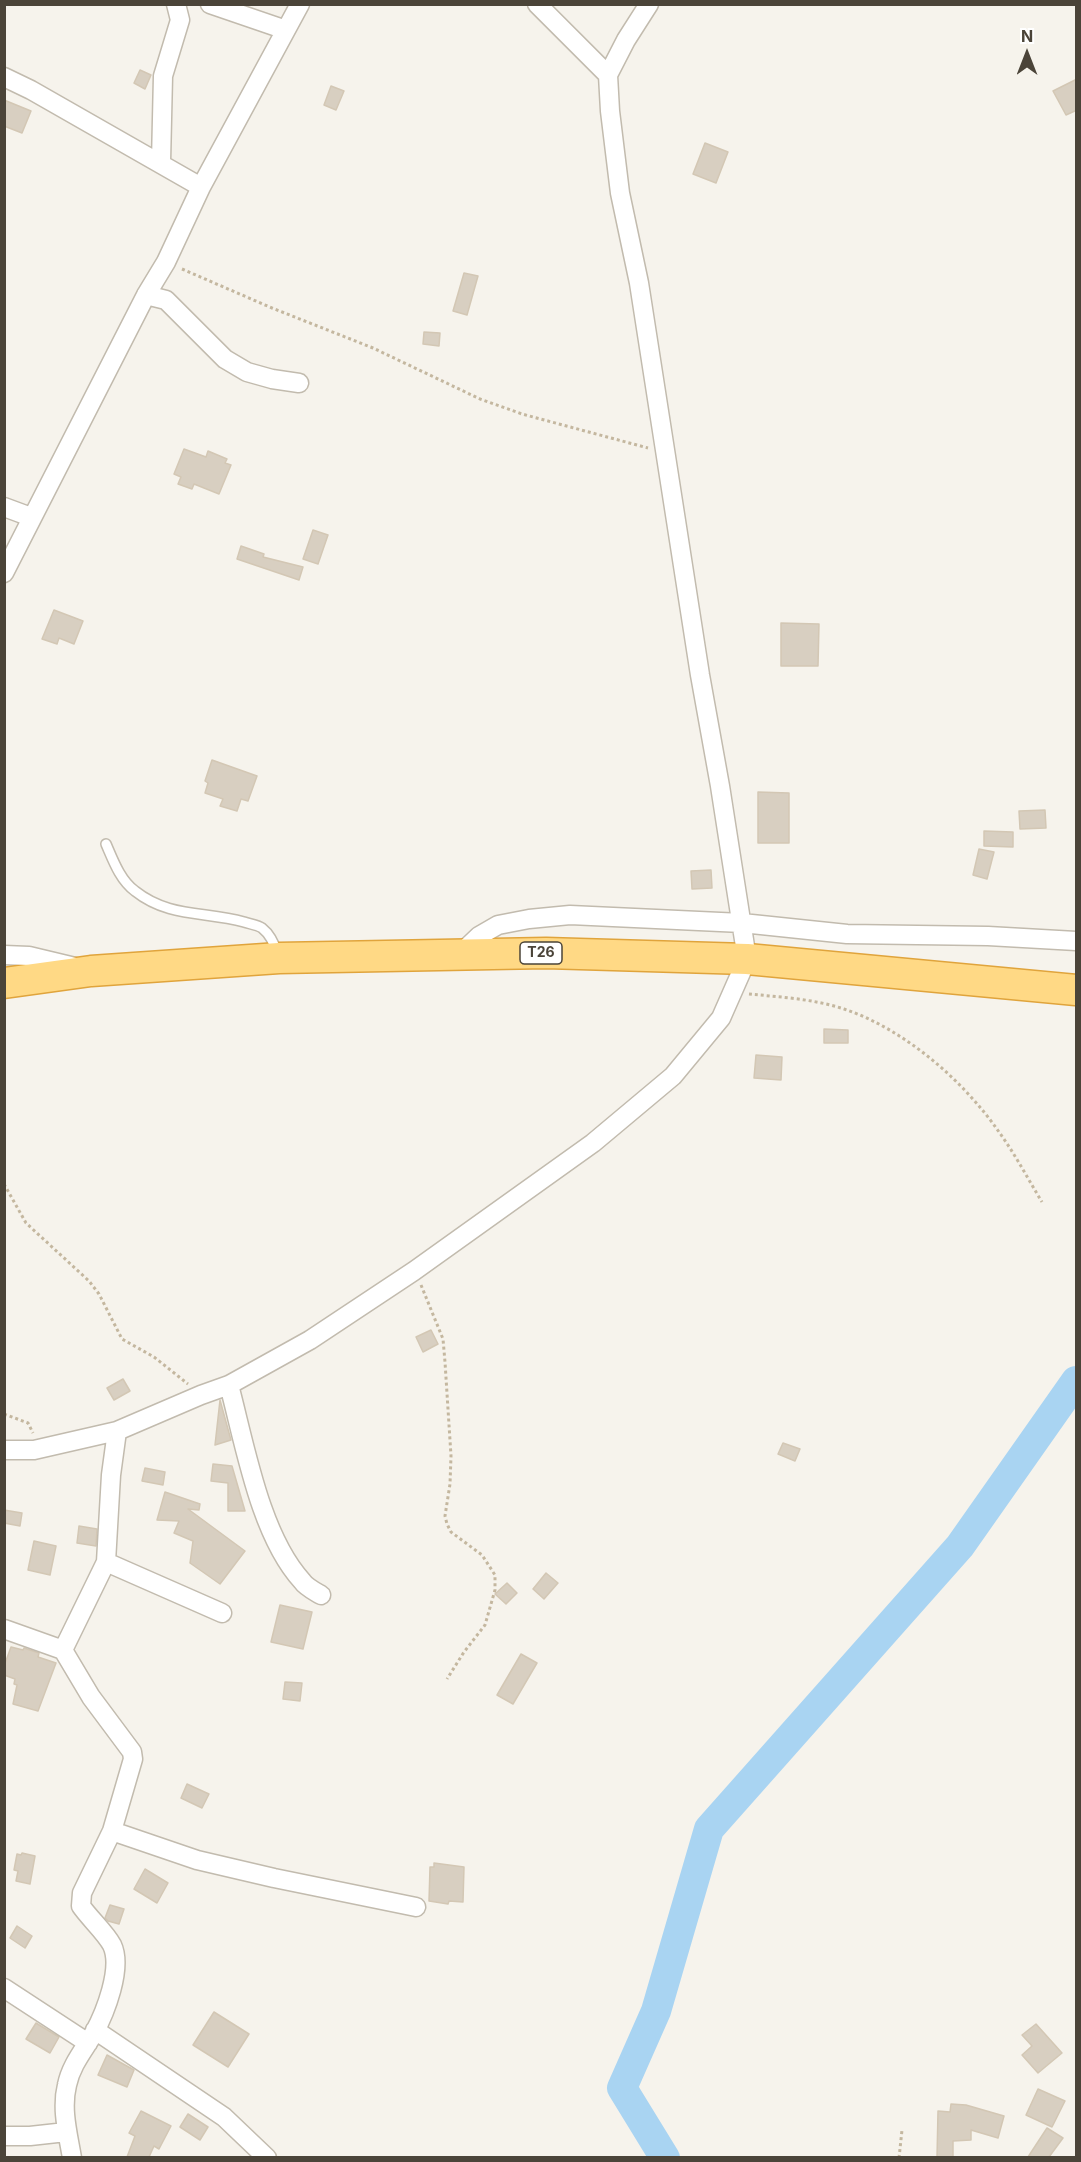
<!DOCTYPE html>
<style>
body{margin:0}
#map{position:relative;width:1081px;height:2162px;overflow:hidden;background:#f6f3ec;font-family:Inter,sans-serif}
canvas{display:block}
.frame{position:absolute;inset:0;border:6px solid #4b4439;pointer-events:none}
.north{position:absolute;left:997px;top:24px;width:60px;height:60px;-webkit-text-stroke:4px #fff;paint-order:stroke;rotate:0deg;font-size:16px;font-weight:700;line-height:24px;text-align:center;color:#4b4439}
.north::after{content:'';display:block;margin:auto;width:21px;height:27px;background:#4b4439;clip-path:polygon(50% 0,100% 100%,50% 72%,0 100%)}
</style>
<div id="map">
<canvas width="1081" height="2162"></canvas>
<div class="frame"></div>
<div class="north">N</div>
</div>
<script>
const c = document.querySelector('canvas').getContext('2d');
c.lineJoin = 'round';
function stroke(path, color, width, dash) {
  c.strokeStyle = color;
  c.lineWidth = width;
  c.lineCap = dash ? 'butt' : 'round';
  c.setLineDash(dash || []);
  c.stroke(path);
}
function fillPath(path, color) {
  c.fillStyle = color;
  c.fill(path, 'evenodd');
}
function drawText(font, color, halo, rows, align = 'center') {
  c.font = font + ' Inter,sans-serif';
  c.lineWidth = 5;
  c.setLineDash([]);
  c.textBaseline = 'middle';
  c.strokeStyle = halo;
  c.fillStyle = color;
  for (const [text, x, y, turn = 0] of rows) {
    c.save();
    c.translate(x, y);
    c.rotate((+turn || 0) * Math.PI / 180);
    c.textAlign = isNaN(turn) ? turn : align;
    if (halo) c.strokeText(text, 0, 0);
    c.fillText(text, 0, 0);
    c.restore();
  }
}
stroke(new Path2D(`
 M 665,2158 L 622,2088 L 656,2011 L 709,1829 L 960,1546 L 1076,1381`), '#a9d4f2', 30);
const building = new Path2D(`
 M 140,70 L 151,75 L 145,89 L 134,83 Z
 M 1077,79 L 1077,110 L 1066,115 L 1053,91 Z
 M 331,86 L 344,91 L 336,110 L 324,105 Z
 M 4,100 L 31,111 L 22,133 L 4,126 Z
 M 705,143 L 728,152 L 716,183 L 693,174 Z
 M 464,273 L 478,276 L 467,315 L 453,311 Z
 M 424,332 L 440,333 L 439,346 L 423,344 Z
 M 184,449 L 206,457 L 208,451 L 227,459 L 225,463 L 231,465 L 219,494 L 194,484 L 192,489 L 178,484 L 181,477 L 174,474 Z
 M 313,530 L 328,535 L 318,564 L 303,559 Z
 M 241,546 L 264,554 L 263,557 L 303,567 L 299,580 L 237,559 Z
 M 54,610 L 83,621 L 74,644 L 59,638 L 57,644 L 42,639 Z
 M 781,623 L 819,624 L 818,666 L 781,666 Z
 M 212,760 L 257,776 L 248,801 L 241,799 L 237,811 L 220,806 L 223,799 L 205,793 L 208,783 L 205,781 Z
 M 758,792 L 789,793 L 789,843 L 758,843 Z
 M 1045,810 L 1046,828 L 1020,829 L 1019,811 Z
 M 984,831 L 1013,832 L 1013,847 L 984,846 Z
 M 979,849 L 994,852 L 987,879 L 973,875 Z
 M 711,870 L 712,888 L 692,889 L 691,871 Z
 M 824,1029 L 848,1030 L 848,1043 L 824,1043 Z
 M 756,1055 L 782,1057 L 781,1080 L 754,1078 Z
 M 431,1330 L 438,1344 L 423,1352 L 416,1337 Z
 M 123,1379 L 130,1391 L 114,1400 L 107,1388 Z
 M 220,1400 L 231,1440 L 215,1445 Z
 M 783,1443 L 800,1449 L 795,1461 L 778,1454 Z
 M 213,1464 L 232,1466 L 245,1511 L 228,1511 L 228,1483 L 211,1481 Z
 M 145,1468 L 165,1472 L 163,1485 L 142,1481 Z
 M 165,1492 L 200,1504 L 199,1510 L 188,1509 L 245,1551 L 220,1584 L 190,1563 L 193,1541 L 174,1533 L 179,1521 L 157,1520 Z
 M 4,1510 L 22,1513 L 20,1526 L 4,1523 Z
 M 79,1526 L 97,1529 L 96,1546 L 77,1543 Z
 M 34,1541 L 56,1546 L 50,1575 L 28,1570 Z
 M 546,1573 L 558,1583 L 544,1599 L 533,1589 Z
 M 507,1583 L 517,1593 L 506,1604 L 495,1594 Z
 M 280,1605 L 312,1612 L 303,1649 L 271,1642 Z
 M 11,1647 L 23,1650 L 24,1648 L 39,1653 L 38,1657 L 56,1663 L 38,1711 L 13,1704 L 17,1685 L 14,1684 L 15,1679 L 4,1675 L 4,1666 Z
 M 521,1654 L 537,1663 L 513,1704 L 497,1695 Z
 M 285,1682 L 302,1683 L 300,1701 L 283,1699 Z
 M 187,1784 L 209,1794 L 202,1808 L 181,1798 Z
 M 22,1853 L 35,1856 L 30,1884 L 16,1881 L 18,1871 L 14,1870 L 17,1854 L 21,1855 Z
 M 434,1863 L 464,1867 L 463,1902 L 449,1901 L 448,1904 L 429,1901 L 430,1867 L 434,1867 Z
 M 145,1869 L 168,1883 L 157,1903 L 134,1889 Z
 M 110,1905 L 124,1909 L 119,1924 L 108,1921 L 105,1918 Z
 M 17,1926 L 32,1936 L 25,1948 L 10,1938 Z
 M 214,2012 L 249,2034 L 228,2067 L 193,2045 Z
 M 36,2023 L 59,2037 L 50,2053 L 26,2039 Z
 M 1036,2024 L 1062,2053 L 1038,2073 L 1022,2055 L 1032,2046 L 1022,2035 Z
 M 107,2055 L 134,2070 L 127,2087 L 98,2075 Z
 M 1038,2089 L 1065,2101 L 1052,2127 L 1026,2115 Z
 M 951,2104 L 966,2105 L 1004,2116 L 998,2138 L 971,2130 L 971,2140 L 953,2141 L 953,2157 L 937,2157 L 938,2111 L 950,2112 Z
 M 141,2111 L 171,2126 L 159,2149 L 154,2146 L 149,2157 L 127,2157 L 135,2136 L 129,2133 Z
 M 188,2114 L 208,2127 L 200,2140 L 180,2127 Z
 M 1047,2128 L 1063,2138 L 1049,2157 L 1028,2157 Z`);
fillPath(building, '#d8cfc1');
stroke(building, '#d3c7b4', 1.5);
const service = new Path2D(`
 M 106,844 C 113,860 120,880 135,891 C 169,918 205,911 244,922 C 250,924 258,925 262,928 C 271,935 275,945 278,955`);
const minor = new Path2D(`
 M 210,4 L 286,30
 M 537,4 L 608,75
 M 4,77 L 31,90 L 201,187
 M 161,162 L 163,76 L 180,20 L 176,4
 M 146,295 L 166,300 L 225,359 L 247,372 L 272,379 L 299,383
 M 4,507 L 31,517
 M 4,573 L 146,295 L 166,262 L 201,187 L 300,4
 M 460,954 L 479,936 L 498,925 L 529,919 L 570,915 L 742,923 L 847,934 L 988,936 L 1076,941
 M 4,955 L 29,956 L 75,967
 M 229,1385 C 245,1445 260,1535 302,1581 C 306,1587 314,1591 321,1595
 M 4,1450 L 34,1450 L 117,1431
 M 106,1562 L 222,1613
 M 4,1629 L 63,1650 L 91,1697 L 132,1752 L 133,1759 L 112,1831 L 82,1893 L 81,1906 C 90,1919 105,1932 112,1945 C 123,1968 105,2013 94,2033 C 84,2050 71,2065 67,2085 C 61,2109 68,2134 72,2158
 M 63,1650 L 106,1562 L 111,1475 L 117,1431 L 201,1395 L 229,1385 L 310,1340 L 414,1271 L 593,1143 L 673,1076 L 721,1018 L 747,959 L 720,786 L 700,675 L 639,283 L 620,193 L 610,111 L 608,75 L 626,40 L 649,4
 M 112,1831 L 197,1860 L 274,1878 L 416,1907
 M 4,1988 L 88,2043
 M 95,2030 L 224,2117 L 267,2158
 M 4,2136 L 30,2136 L 66,2132`);
const trunk = new Path2D(`
 M 4,983 L 91,971 L 279,958 L 546,953 L 747,959 L 1076,990`);
stroke(service, '#c2bbae', 12);
stroke(minor, '#c2bbae', 21);
stroke(trunk, '#e0a43c', 33);
stroke(new Path2D(`
 M 182,269 L 272,308 L 373,348 L 480,399 L 522,414 L 648,448
 M 749,994 C 780,997 814,999 844,1009 C 904,1029 963,1080 999,1132 C 1015,1154 1028,1179 1042,1202
 M 4,1184 L 26,1223 L 89,1281 L 99,1294 L 122,1339 L 154,1357 L 188,1384
 M 421,1285 L 443,1339 L 445,1362 L 451,1456 L 450,1484 L 445,1516 L 447,1524 L 451,1532 L 482,1555 L 495,1575 L 495,1590 L 485,1625 L 464,1652 L 447,1679
 M 4,1414 L 28,1423 L 33,1433
 M 899,2158 L 902,2130`), '#c4b79f', 3, [3, 3]);
stroke(service, '#fff', 9);
stroke(minor, '#fff', 18);
stroke(trunk, '#ffd985', 30);
for (const [x, y, w] of [
 [541,953,42]
]) {
  const box = new Path2D();
  box.roundRect(x - w / 2, y - 11, w, 22, 4.5);
  c.fillStyle = '#fff';
  c.fill(box);
  stroke(box, '#4b4439', 1.5);
}
drawText('bold 14px', '#4b4439', null, [
 ["T26",541,953]
]);
</script>
